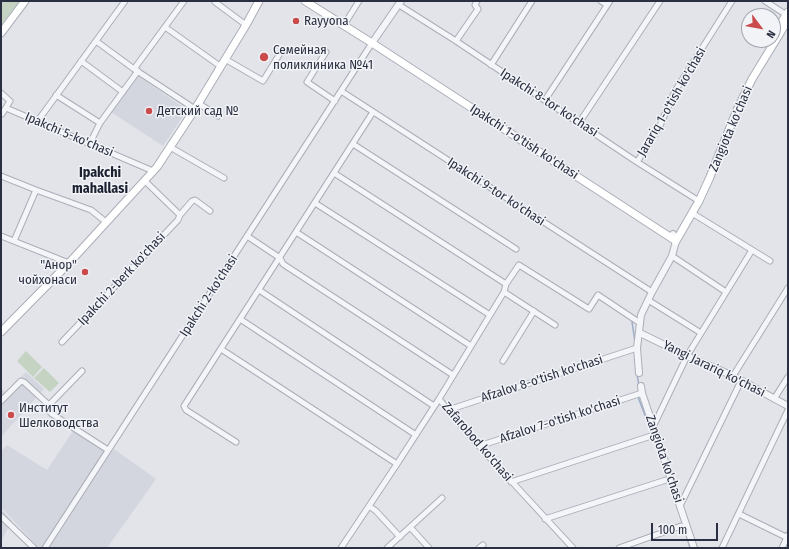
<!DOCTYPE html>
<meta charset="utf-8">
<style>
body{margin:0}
#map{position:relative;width:789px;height:549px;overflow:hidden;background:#e2e4ea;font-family:"Fira Sans Condensed",sans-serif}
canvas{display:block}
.frame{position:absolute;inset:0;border:2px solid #2a2f41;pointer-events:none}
.north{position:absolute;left:741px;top:8px;width:40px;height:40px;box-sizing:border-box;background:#f1f3f7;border:1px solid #a1a5ae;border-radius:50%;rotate:122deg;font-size:11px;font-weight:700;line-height:16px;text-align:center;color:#2a2f41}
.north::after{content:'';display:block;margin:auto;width:14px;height:18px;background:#cb4b4c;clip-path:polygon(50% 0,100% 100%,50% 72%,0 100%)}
.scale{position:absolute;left:651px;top:523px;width:67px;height:18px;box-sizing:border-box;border:2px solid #2a2f41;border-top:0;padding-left:5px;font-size:12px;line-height:14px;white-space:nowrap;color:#2a2f41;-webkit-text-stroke:3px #f1f3f7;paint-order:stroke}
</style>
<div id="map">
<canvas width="789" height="549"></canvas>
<div class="frame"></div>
<div class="north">N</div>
<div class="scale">100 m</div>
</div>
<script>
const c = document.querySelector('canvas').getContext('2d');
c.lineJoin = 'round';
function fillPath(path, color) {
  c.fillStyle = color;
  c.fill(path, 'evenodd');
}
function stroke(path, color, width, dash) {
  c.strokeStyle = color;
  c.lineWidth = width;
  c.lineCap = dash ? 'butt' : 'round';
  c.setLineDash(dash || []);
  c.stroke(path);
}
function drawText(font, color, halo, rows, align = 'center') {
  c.font = font + ' "Fira Sans Condensed",sans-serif';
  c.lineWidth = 3;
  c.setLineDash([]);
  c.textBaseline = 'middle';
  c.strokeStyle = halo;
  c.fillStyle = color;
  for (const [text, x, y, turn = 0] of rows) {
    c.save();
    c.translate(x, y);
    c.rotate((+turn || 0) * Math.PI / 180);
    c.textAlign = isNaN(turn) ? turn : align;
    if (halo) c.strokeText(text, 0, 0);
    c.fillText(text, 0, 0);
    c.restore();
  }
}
fillPath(new Path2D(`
 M 138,76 L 187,110 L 163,146 L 111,112 Z
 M 26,372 L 44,389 L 1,437 L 1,388 L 6,393 Z
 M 73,431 L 110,454 L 114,449 L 156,479 L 107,548 L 39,548 L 1,507 L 1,451 L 7,445 L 47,470 Z
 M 1,509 L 12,521 L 1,541 Z`), '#d4d6df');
fillPath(new Path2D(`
 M 1,1 L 20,1 L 1,25 Z
 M 26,351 L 42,367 L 33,377 L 17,361 Z
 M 44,368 L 59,383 L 50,392 L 34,378 Z`), '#c5d3c3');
stroke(new Path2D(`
 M 632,322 L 635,342
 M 637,374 L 639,386
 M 638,397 L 658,449
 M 686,533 L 690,548`), '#9eadc9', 1.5);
const minor = new Path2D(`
 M 601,1 L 607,5
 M 765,1 L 788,16
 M 215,2 L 246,25
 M 399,5 L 456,41 L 637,162 L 699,201
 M 344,25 L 359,1
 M 165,27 L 220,66
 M 96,41 L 134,69 L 195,109
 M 456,41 L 478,9 L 475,5 L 477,1
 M 326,52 L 307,82 L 335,101
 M 225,59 L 263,81 L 279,55
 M 81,61 L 123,92
 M 491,65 L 532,1
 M 134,69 L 184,1
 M 341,91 L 652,292
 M 1,93 L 10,101 L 2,114 L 1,114
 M 56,95 L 100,123
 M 545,100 L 610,1
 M 198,103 L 218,116
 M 6,108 L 153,171
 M 37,122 L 125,1
 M 579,123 L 660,1
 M 90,143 L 100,123 L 138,71
 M 353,144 L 516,249
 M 170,147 L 224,178
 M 637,162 L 659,128 L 675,91 L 732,1
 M 334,173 L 506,284
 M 1,176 L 36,190 L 91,210 L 106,222
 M 145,181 L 180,215
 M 315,203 L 490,315
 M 692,213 L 770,261
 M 296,232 L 471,346
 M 1,236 L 69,263
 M 247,236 L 280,258 L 283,264 L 453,375
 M 14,241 L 36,190
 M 672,256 L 726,292
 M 259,290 L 434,406
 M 504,292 L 555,325
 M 648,300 L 701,333
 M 240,319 L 416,435
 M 62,342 L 178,220 L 180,215 L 192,201 L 195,200 L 210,211
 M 221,349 L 397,464
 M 503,361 L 534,311
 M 733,376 L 788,288
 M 439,399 L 479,446 L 573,548
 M 774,399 L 788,377
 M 1,401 L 21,381 L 24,382 L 49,405 L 49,411 L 52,414 L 108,450
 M 49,405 L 82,371
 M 448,410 L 637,348
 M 653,427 L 687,356 L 752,250
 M 236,442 L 186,410 L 184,406 L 373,112
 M 479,446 L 642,393
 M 511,482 L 651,436
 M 369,506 L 376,511 L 400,537
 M 680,506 L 741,381
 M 739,514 L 788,538
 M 1,516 L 34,548
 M 545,519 L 666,480
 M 410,527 L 429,548
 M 45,548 L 372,43
 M 341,548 L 397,464 L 439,399 L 504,292 L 506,284 L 519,265 L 589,309 L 598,295 L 640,323
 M 387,548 L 442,498
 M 479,548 L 483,545
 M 619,548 L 681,526
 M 722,548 L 788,410
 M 782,548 L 788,535`);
const tertiary = new Path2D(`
 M 372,43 L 401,1
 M 640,333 L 687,356 L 733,376 L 788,406
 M 639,373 L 637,348 L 641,315 L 652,292 L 672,256 L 676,241 L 673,234
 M 641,386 L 642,393 L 694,548`);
const secondary = new Path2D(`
 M 305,1 L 372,43 L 676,241 L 699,201 L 710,177 L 737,110 L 752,79 L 788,20
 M 781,23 L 788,12
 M 1,33 L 25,1
 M 1,332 L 69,263 L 157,167 L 195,109 L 246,25 L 259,1`);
stroke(minor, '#abaeb7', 7);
stroke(tertiary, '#abaeb7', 8);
stroke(secondary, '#abaeb7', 9);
stroke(minor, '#f4f5f8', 5);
stroke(tertiary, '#f4f5f8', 6);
stroke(secondary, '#fff', 7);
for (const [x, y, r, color] of [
 [296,21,4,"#cb4b4c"],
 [264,57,5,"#cb4b4c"],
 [149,111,4,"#cb4b4c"],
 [85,272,4,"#cb4b4c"],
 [11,415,4,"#cb4b4c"]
]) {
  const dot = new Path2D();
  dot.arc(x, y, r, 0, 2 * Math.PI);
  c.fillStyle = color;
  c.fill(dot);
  stroke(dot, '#f1f3f7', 1.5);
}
drawText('13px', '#2a2f41', '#f1f3f7', [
 ["Rayyona",304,21],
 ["Семейная",273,50],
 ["поликлиника №41",273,65],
 ["Детский сад №",157,111],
 ["\"Анор\"",77,265,"right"],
 ["чойхонаси",77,280,"right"],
 ["Институт",19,408],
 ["Шелководства",19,423]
], 'left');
drawText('13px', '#2a2f41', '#f1f3f7', [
 ["Jarariq 1-o'tish ko'chasi",672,102,-60],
 ["Ipakchi 8-tor ko'chasi",549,103,33],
 ["Zangiota ko'chasi",731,129,-67],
 ["Ipakchi 5-ko'chasi",69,135,23],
 ["Ipakchi 1-o'tish ko'chasi",524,142,33],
 ["Ipakchi 9-tor ko'chasi",496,192,33],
 ["Ipakchi 2-berk ko'chasi",122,279,-47],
 ["Ipakchi 2-ko'chasi",209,296,-57],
 ["Yangi Jarariq ko'chasi",714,369,26],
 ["Afzalov 8-o'tish ko'chasi",542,379,-18],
 ["Afzalov 7-o'tish ko'chasi",560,420,-18],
 ["Zafarobod ko'chasi",477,442,49],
 ["Zangiota ko'chasi",664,459,71]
]);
drawText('bold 14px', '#1c2132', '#f1f3f7', [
 ["Ipakchi",100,173],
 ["mahallasi",100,189]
]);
</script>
